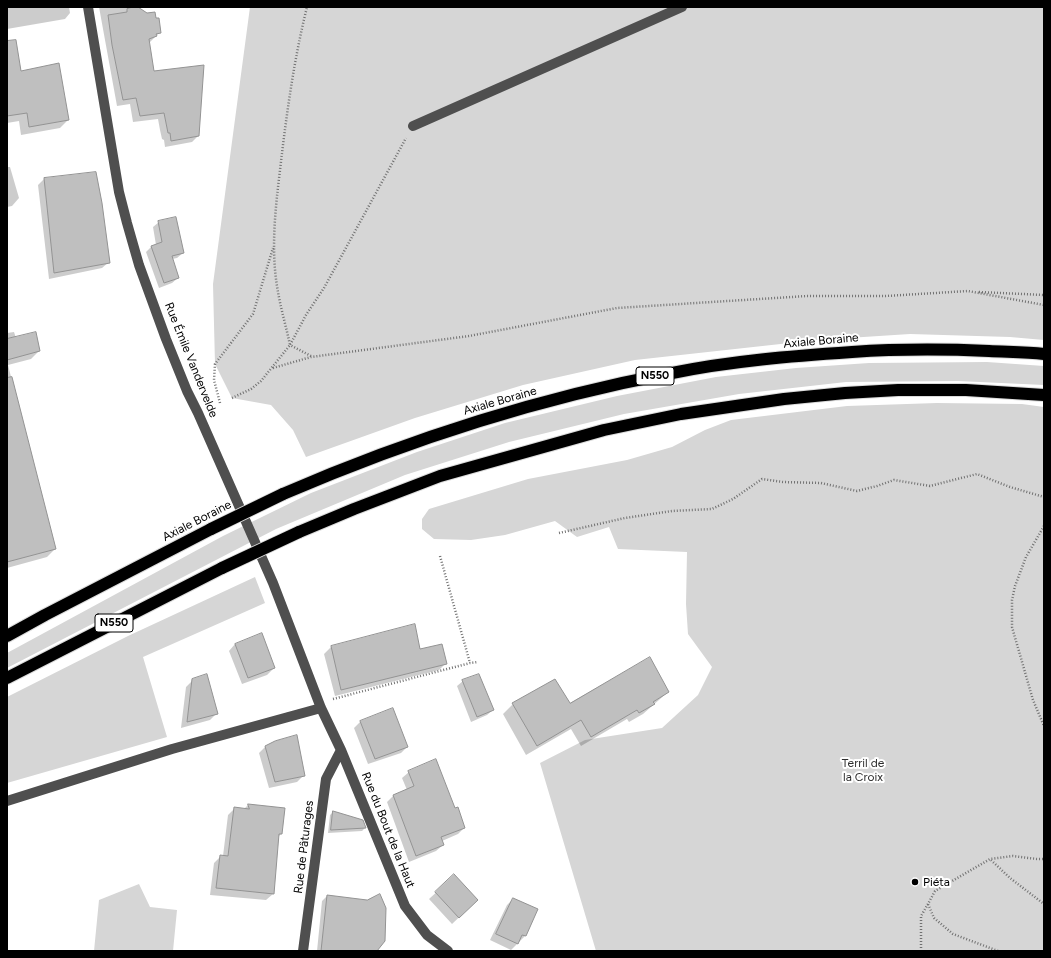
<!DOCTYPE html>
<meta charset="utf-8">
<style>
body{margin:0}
#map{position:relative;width:1051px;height:958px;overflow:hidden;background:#fff;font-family:Figtree,sans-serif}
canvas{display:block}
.frame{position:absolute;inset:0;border:8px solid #000;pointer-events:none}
</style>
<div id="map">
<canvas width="1051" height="958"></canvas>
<div class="frame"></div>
</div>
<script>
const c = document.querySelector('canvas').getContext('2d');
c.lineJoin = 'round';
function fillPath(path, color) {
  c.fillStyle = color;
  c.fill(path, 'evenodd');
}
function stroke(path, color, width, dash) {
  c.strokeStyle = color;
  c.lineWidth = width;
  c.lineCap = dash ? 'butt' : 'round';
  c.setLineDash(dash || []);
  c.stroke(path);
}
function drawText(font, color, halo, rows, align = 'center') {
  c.font = font + ' Figtree,sans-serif';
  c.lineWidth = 4;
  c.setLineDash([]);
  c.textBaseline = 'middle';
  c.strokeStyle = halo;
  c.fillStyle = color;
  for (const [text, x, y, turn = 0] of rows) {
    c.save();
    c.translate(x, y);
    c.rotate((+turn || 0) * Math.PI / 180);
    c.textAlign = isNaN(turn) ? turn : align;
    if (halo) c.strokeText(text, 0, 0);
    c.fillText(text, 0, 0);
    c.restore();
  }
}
fillPath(new Path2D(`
 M 250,7 L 1044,7 L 1044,340 L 1010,337 L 910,334 L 817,340 L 635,360 L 523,385 L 415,418 L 306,457 L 293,430 L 271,405 L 232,398 L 215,364 L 213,284 Z
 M 987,362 L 1044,366 L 1044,385 L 958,381 L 846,382 L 739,394 L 624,414 L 509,442 L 405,475 L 276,529 L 7,668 L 7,653 L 223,536 L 311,493 L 417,452 L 505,423 L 617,396 L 716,377 L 796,368 L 869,363 Z
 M 937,403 L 1022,404 L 1044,407 L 1044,951 L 596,951 L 540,763 L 585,740 L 662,728 L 698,695 L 712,667 L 688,634 L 686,604 L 687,552 L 618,549 L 609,527 L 577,537 L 555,521 L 505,535 L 471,540 L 434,539 L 422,529 L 422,519 L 429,509 L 528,479 L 627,460 L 672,447 L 705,430 L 731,420 L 847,406 Z
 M 255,577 L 265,603 L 143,657 L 167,737 L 7,783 L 7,697 L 128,636 Z
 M 139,884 L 150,907 L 177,910 L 173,951 L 94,951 L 99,900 Z`), '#d6d6d6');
fillPath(new Path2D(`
 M 7,7 L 69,7 L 70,13 L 65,19 L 7,29 Z
 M 99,7 L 136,7 L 160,32 L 149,43 L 153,72 L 199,135 L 192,142 L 165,147 L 164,140 L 162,139 L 160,130 L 158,119 L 133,122 L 130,104 L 117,106 Z
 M 14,40 L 20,72 L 68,120 L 60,128 L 21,135 L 19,121 L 7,123 L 7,41 Z
 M 7,167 L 10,167 L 19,198 L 12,206 L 7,207 Z
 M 96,173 L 109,262 L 102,268 L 49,279 L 38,185 L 44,179 Z
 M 159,222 L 183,253 L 177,258 L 172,259 L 178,278 L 172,283 L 159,288 L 146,252 L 151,247 L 156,245 L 153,227 Z
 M 14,332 L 16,338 L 39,351 L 31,359 L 8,365 L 55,549 L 47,557 L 7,568 L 7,333 Z
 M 414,625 L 420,650 L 445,664 L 439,670 L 335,696 L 324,654 L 331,647 Z
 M 235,644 L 274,668 L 267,675 L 242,684 L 229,651 Z
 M 193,680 L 217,713 L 210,720 L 181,728 L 186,687 Z
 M 463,681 L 493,710 L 487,715 L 471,722 L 457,686 Z
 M 668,692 L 643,714 L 629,722 L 627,719 L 581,746 L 571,729 L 526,755 L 503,714 L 513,704 L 569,704 Z
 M 392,709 L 407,747 L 401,753 L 368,764 L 354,728 L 360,722 Z
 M 265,747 L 304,775 L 297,782 L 269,788 L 259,753 Z
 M 409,772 L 454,810 L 464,828 L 458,834 L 442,841 L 443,845 L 436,851 L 409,862 L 387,802 L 393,796 L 407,790 L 402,778 Z
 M 248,805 L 281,834 L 278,837 L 273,894 L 266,900 L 210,895 L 214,863 L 221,856 L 223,856 L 228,815 L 235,808 L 244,809 Z
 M 333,812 L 365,828 L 362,831 L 328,833 L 330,815 Z
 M 454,876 L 470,907 L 452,924 L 429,899 Z
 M 327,896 L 375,951 L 317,951 L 322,901 Z
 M 513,899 L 537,910 L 525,936 L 511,950 L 490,940 L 507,905 Z`), '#0003');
const building = new Path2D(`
 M 133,7 L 138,7 L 147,13 L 155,12 L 156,18 L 159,18 L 161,33 L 156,34 L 157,36 L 149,39 L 154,71 L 204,65 L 199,136 L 171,141 L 170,133 L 168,133 L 164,113 L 140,116 L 136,98 L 123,100 L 112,45 L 108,15 L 127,12 L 127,9 Z
 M 16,40 L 21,71 L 59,63 L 69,120 L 29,127 L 27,113 L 7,116 L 7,41 Z
 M 96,172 L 102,203 L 110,263 L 54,273 L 44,178 Z
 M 176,217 L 184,253 L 172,256 L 179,278 L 164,283 L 151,246 L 162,242 L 158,221 Z
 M 36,332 L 40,351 L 7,360 L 7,339 Z
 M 12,377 L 56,549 L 7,562 L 7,378 Z
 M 415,624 L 420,649 L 442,644 L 447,664 L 341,690 L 331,646 Z
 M 262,633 L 275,668 L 248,678 L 235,644 Z
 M 650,657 L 669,692 L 653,702 L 655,704 L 639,713 L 637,710 L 591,737 L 581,720 L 537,746 L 512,703 L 555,679 L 570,703 Z
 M 207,674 L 218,714 L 187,722 L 192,679 Z
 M 479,674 L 494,710 L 477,717 L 462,680 Z
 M 393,708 L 408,747 L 375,759 L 360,721 Z
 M 297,735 L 305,776 L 275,782 L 265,746 L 275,741 Z
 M 436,759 L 455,808 L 458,807 L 465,828 L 441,837 L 444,845 L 416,856 L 393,795 L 414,786 L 408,771 Z
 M 248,804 L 285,808 L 282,834 L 279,834 L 274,894 L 216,888 L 220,855 L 228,856 L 234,807 L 249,809 Z
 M 333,811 L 363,820 L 366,828 L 331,830 Z
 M 454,874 L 478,900 L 459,918 L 435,892 Z
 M 380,894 L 386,908 L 385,941 L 377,951 L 321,951 L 327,895 L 367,900 Z
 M 513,898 L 538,909 L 526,936 L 522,935 L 518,944 L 496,934 Z`);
fillPath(building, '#bfbfbf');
stroke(building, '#939393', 1);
const highway = new Path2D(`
 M 283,494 C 408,440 538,398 672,373 C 731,361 792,356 852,352 C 897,349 943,349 989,351 C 1007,352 1026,352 1044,354
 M 299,532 L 354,509 L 440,476 L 604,430 L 681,414 L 784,399 L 845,393 L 898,390 L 966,390 L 1044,395
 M 7,636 L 45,615 L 211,529
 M 7,678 L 222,568`);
stroke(highway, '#dbdbdb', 14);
stroke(new Path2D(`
 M 979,292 L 1044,295
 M 311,356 L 290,345 L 306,315 L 324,288 L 406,138
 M 273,368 L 311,357 L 469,336 L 617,308 L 807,296 L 886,296 L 968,291 L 1044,305
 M 232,398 L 251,389 L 261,381 L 290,345 C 286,326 280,306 277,286 C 270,242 277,197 282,153 C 288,104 295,55 307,7
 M 220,403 L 214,380 L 215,364 L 253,314 L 273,248
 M 1044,526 L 1026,557 L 1015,586 L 1012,600 L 1012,627 L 1033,700 L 1044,726
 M 559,533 L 625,518 L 672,511 L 712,509 L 733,499 L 762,479 L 783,482 L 821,483 L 857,491 L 877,486 L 894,480 L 930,486 L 977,474 L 1010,487 L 1044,497
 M 440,556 L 470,663
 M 333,699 L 470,663 L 478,662
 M 991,860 L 1010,878 L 1044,904
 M 921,951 L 921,916 L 928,904
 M 998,951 L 953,934 L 934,918 L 928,904 L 935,891 L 990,859 L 1013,856 L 1037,859 L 1044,859`), '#717171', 2.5, [1, 2]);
stroke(new Path2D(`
 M 88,7 L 119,192 L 127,223 L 139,265 L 166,339 L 187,391 L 198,413 L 273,583 L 321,708 L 341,750 L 405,906 L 427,935 L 448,951
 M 413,126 L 682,7
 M 7,801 L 172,749 L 321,708
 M 303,951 L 326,779 L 341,750`), '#4f4f4f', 10);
stroke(highway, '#000', 12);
const highwayBridge = new Path2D(`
 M 211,529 L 283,494
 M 222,568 L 299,532`);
stroke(highwayBridge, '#dbdbdb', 14, []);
stroke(highwayBridge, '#000', 12);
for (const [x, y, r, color] of [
 [915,882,4,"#000"]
]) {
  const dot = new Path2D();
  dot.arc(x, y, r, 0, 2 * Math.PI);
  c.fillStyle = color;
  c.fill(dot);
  stroke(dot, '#fff', 1.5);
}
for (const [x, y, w] of [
 [655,376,38],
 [114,623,38]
]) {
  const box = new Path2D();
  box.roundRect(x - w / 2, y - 9, w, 18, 3);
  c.fillStyle = '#fff';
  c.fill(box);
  stroke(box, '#000', 1);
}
drawText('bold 11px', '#000', null, [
 ["N550",655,376],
 ["N550",114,623]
]);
drawText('12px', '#000', '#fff', [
 ["Axiale Boraine",821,341,-5],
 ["Rue Émile Vandervelde",191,360,68],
 ["Axiale Boraine",500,401,-16],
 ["Axiale Boraine",197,521,-27],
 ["Rue du Bout de la Haut",388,830,68],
 ["Rue de Pâturages",304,847,-83]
]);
drawText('12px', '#2d2d2d', '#fff', [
 ["Terril de",863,763],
 ["la Croix",863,777]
]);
drawText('12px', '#000', '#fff', [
 ["Piéta",923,882]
], 'left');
</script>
